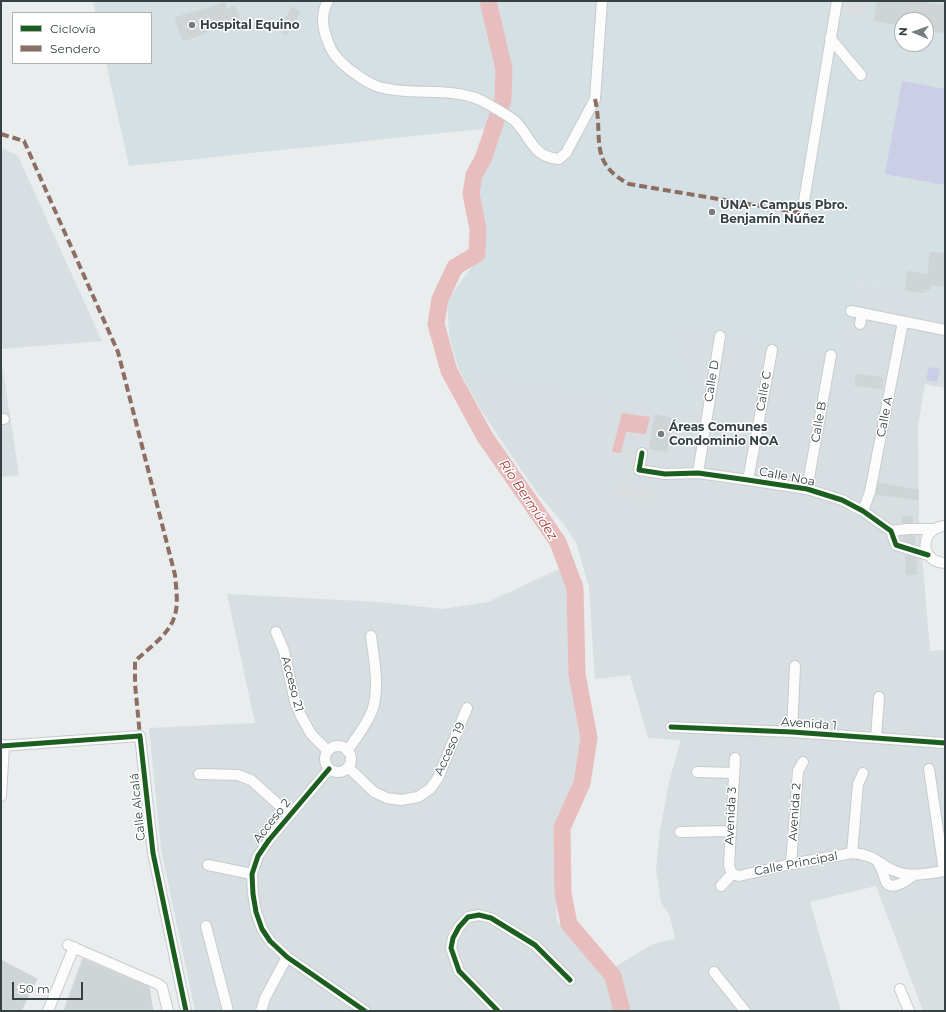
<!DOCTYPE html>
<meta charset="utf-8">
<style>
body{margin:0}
#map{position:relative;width:946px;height:1012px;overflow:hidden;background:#e9edee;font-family:Montserrat,sans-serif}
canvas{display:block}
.frame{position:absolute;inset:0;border:2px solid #364143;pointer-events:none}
.legend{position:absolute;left:12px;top:12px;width:140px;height:52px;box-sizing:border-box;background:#fff;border:1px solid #afb3b4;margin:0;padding:5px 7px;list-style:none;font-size:12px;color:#364143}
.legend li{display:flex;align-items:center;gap:8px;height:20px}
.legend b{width:20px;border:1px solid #afb3b4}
.north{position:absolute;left:894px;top:12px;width:40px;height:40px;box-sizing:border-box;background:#fff;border:1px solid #afb3b4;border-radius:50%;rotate:272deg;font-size:11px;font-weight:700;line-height:16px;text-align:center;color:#364143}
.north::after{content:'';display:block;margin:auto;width:14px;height:18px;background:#757d7f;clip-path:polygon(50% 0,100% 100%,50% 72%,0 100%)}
.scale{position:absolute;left:12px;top:982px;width:71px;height:18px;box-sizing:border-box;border:2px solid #364143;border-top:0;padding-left:5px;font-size:12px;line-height:14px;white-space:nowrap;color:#364143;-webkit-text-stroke:3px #fff;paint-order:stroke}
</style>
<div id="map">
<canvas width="946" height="1012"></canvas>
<div class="frame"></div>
<ul class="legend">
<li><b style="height:5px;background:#1b5e20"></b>Ciclovía</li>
<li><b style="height:5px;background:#8d6e63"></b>Sendero</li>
</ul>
<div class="north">N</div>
<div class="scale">50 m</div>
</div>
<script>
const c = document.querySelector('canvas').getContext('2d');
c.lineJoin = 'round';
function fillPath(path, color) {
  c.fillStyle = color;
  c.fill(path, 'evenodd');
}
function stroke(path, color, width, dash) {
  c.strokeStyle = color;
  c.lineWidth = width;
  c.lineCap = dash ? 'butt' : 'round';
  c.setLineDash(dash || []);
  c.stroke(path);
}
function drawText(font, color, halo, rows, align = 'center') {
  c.font = font + ' Montserrat,sans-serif';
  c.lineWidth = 3;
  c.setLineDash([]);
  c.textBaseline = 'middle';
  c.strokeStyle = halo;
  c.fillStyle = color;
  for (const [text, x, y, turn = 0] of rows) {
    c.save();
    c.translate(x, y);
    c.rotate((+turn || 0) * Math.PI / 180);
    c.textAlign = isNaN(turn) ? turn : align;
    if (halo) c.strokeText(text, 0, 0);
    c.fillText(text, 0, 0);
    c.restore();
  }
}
fillPath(new Path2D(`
 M 1,147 L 18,156 L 102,341 L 1,349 Z
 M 855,281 L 945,298 L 945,388 L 925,384 L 918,427 L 919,520 L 930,651 L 945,650 L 945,914 L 890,923 L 876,886 L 810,902 L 841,1011 L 195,1011 L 161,849 L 149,728 L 255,723 L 227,594 L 379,602 L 442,609 L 488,602 L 559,569 L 568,593 L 571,686 L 581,735 L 575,777 L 554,828 L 557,922 L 615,967 L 653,944 L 675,939 L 670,916 L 661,902 L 656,868 L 660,831 L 669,782 L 681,740 L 648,738 L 630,675 L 595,679 L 589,587 L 576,542 L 563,523 L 541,498 L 509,452 L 481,410 L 459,370 L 699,411 L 670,324 L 837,354 Z
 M 1,364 L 2,364 L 19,475 L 1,477 Z`), '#d7dfe2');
fillPath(new Path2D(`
 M 945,914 L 945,1011 L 923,1011 L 890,923 Z`), '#d9dee0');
fillPath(new Path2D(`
 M 93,1 L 945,1 L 945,298 L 856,281 L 837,354 L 670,324 L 699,411 L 459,370 L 449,336 L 447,300 L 481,255 L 481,231 L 475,193 L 478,177 L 491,160 L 500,127 L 129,166 L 106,63 L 151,63 L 151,13 L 95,13 ZM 902,20 L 926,20 L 926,44 L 902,44 Z`), '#d5e0e4');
fillPath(new Path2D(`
 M 902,81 L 945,89 L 945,185 L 885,174 Z
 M 929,367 L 940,369 L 937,382 L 926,380 Z`), '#cccde7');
fillPath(new Path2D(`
 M 845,1 L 867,1 L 864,19 L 842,15 Z
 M 631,451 L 639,451 L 635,478 L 628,477 Z
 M 616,484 L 655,491 L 653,500 L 615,495 Z
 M 884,505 L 902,510 L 901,518 L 882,514 Z`), '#dadedf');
fillPath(new Path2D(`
 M 622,413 L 650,417 L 646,434 L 626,432 L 621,453 L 612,452 Z`), '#e8bdbe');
stroke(new Path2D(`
 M 488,1 L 504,69 L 503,100 L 483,159 L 474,175 L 471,194 L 478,229 L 477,254 L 455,267 L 440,299 L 436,324 L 449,371 L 485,437 L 558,542 L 575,588 L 577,674 L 589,738 L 582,783 L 562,828 L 563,893 L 569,924 L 613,976 L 622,1011`), '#e8bdbe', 17);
const building = new Path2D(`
 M 878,1 L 915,1 L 945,6 L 945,33 L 926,30 L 926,20 L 902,20 L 902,26 L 874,20 Z
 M 225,3 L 226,9 L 235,7 L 240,21 L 209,30 L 209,32 L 183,41 L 175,18 Z
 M 293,7 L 300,12 L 286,35 L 278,30 Z
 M 931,252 L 945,254 L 945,287 L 931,284 L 930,290 L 924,289 L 924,293 L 905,290 L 908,271 L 927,275 Z
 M 857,374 L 883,378 L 882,389 L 855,385 Z
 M 655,415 L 672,418 L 667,451 L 650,449 Z
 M 878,483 L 918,490 L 918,500 L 876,494 Z
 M 912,516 L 913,522 L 903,523 L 902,517 Z
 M 904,536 L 914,536 L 915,544 L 904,541 Z
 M 906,555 L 916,558 L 917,574 L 907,575 Z
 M 83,959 L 149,987 L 153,1011 L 64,1011 Z
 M 1,960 L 37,979 L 21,1011 L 1,1011 Z`);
fillPath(building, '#cfd4d5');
stroke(building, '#cfd5d6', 1);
const minor = new Path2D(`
 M 328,1 C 321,12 322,27 327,39 C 331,53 339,61 350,70 C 358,76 369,84 379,87 C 411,96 448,87 478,99 C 485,102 509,116 515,121 C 531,137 532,157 559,159 L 566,153 L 595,99 L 602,1
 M 830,38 L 861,75
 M 802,213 L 837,1
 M 851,311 L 945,330
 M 860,324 L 862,313
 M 1,419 L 4,419
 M 642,453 L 639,470 L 665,474 L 698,473 L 748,480 L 807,489 L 842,500 L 863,511 L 891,531 L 896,545 L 928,555
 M 698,473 L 720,336
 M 748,480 L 772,350
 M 807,489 L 831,355
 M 863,511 L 870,492 L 903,322
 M 945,526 C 919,528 919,562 945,563
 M 891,531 L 908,529 L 934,529
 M 276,632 L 284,651 L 295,702 L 301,716 L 311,734 L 328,751
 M 671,727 L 792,732 L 945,743
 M 792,732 L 795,666
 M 876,738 L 879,697
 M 1,746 L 140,736 L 153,853 L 186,1011
 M325 759a13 13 0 1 1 26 0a13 13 0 1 1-26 0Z
 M 347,751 C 356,738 366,726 372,711 C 380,690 374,658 371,636
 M 348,767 L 374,792 L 387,798 L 401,800 L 418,797 L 430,789 L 438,778 L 467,708
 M 329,769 L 269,840 L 258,856 L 252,874 L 253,894 L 256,912 L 262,929 L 270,941 L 287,957 L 365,1011
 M 929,769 L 944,871
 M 697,772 L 734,773
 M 199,774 L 238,775 L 251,780 L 289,814
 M 1,796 L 4,745
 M 680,832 L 730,831
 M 852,853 L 858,784 L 863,773
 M 878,862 C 883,871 882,871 885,879 C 889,894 907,880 914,875
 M 791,864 L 798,771 L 803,762
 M 208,865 L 252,874
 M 732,874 L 739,876 L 791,864 L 852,853 C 861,854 869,855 876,860 C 883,864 888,869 895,871 C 912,878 928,873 945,871
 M 732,874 L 729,866 L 735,758
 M 721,886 L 732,874
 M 206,926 L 228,1011
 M 68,945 L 158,984 L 162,987 L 168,1011
 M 714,972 L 745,1011
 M 900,989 L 909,1011
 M 48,1011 L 74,947
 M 261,1011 L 265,998 L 287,957
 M 498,1011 L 459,971 L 451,948 L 453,938 L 459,927 L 468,917 L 479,915 L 491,918 L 535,945 L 570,980`);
stroke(minor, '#c7cbcc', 12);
stroke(minor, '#fcfcfc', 10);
stroke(new Path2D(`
 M 595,99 C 604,137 587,162 629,184 L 802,213
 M 1,134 L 24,141 L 118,352 L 175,575 C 176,588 179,605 174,618 C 169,634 147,650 135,661 L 135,684 L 140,736`), '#8d6e63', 4, [8, 4]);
stroke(new Path2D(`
 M 642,453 L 639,470 L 665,474 L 698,473 L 748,480 L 807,489 L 842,500 L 863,511 L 891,531 L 896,545 L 928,555
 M 671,727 L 792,732 L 945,743
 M 1,746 L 140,736 L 153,853 L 186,1011
 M 329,769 L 269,840 L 258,856 L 252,874 L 253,894 L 256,912 L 262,929 L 270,941 L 287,957 L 365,1011
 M 498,1011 L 459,971 L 451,948 L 453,938 L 459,927 L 468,917 L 479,915 L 491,918 L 535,945 L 570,980`), '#1b5e20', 5);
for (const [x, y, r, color] of [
 [192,25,4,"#757d7f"],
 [712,212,4,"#757d7f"],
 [661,434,4,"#757d7f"]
]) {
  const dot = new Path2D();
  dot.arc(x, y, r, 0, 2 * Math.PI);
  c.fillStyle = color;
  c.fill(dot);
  stroke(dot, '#fff', 1.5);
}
drawText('bold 12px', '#364143', '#fff', [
 ["Hospital Equino",200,25],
 ["UNA - Campus Pbro.",720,205],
 ["Benjamín Núñez",720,219],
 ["Áreas Comunes",669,427],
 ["Condominio NOA",669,441]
], 'left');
drawText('12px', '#364143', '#fff', [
 ["Calle D",712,381,-81],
 ["Calle C",764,391,-80],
 ["Calle A",885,417,-79],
 ["Calle B",819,422,-80],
 ["Calle Noa",787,477,11],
 ["Acceso 21",292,684,75],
 ["Avenida 1",809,724,4],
 ["Acceso 19",450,749,-66],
 ["Calle Alcalá",138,807,-96],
 ["Avenida 2",795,812,-86],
 ["Avenida 3",731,816,-87],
 ["Acceso 2",272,821,-52],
 ["Calle Principal",796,864,-11]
]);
drawText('italic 13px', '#a33c3b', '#fff', [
 ["Río Bermúdez",528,500,56]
]);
</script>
